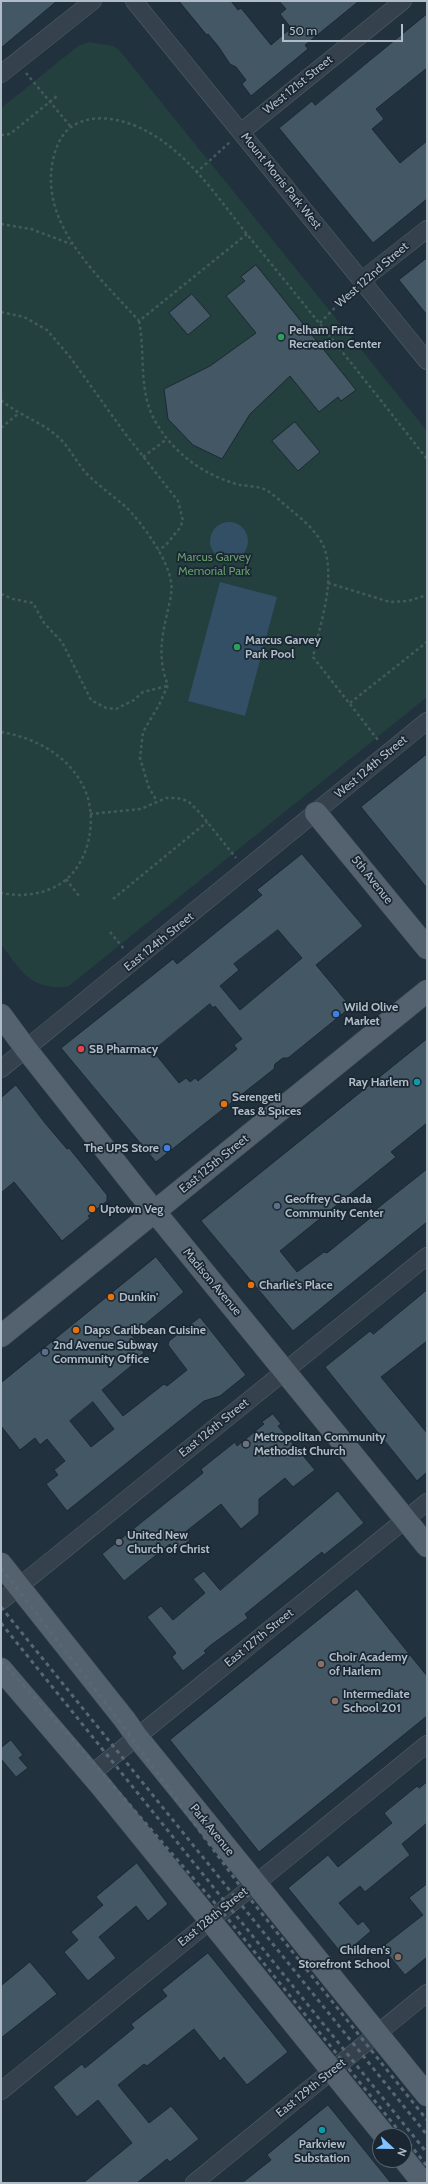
<!DOCTYPE html>
<style>
body{margin:0}
#map{position:relative;width:428px;height:2184px;overflow:hidden;background:#21313e;font-family:Cabin,sans-serif}
canvas{display:block}
.frame{position:absolute;inset:0;border:2px solid #b0bdc9;pointer-events:none}
.north{position:absolute;left:372px;top:2128px;width:40px;height:40px;box-sizing:border-box;background:#1a2732;border:1px solid #56636e;border-radius:50%;rotate:112deg;font-size:11px;font-weight:700;line-height:16px;text-align:center;color:#b0bdc9}
.north::after{content:'';display:block;margin:auto;width:14px;height:18px;background:#7fc2ff;clip-path:polygon(50% 0,100% 100%,50% 72%,0 100%)}
.scale{position:absolute;left:282px;top:24px;width:121px;height:18px;box-sizing:border-box;border:2px solid #b0bdc9;border-top:0;padding-left:5px;font-size:12px;line-height:14px;white-space:nowrap;color:#b0bdc9;-webkit-text-stroke:3px #1a2732;paint-order:stroke}
</style>
<div id="map">
<canvas width="428" height="2184"></canvas>
<div class="frame"></div>
<div class="north">N</div>
<div class="scale">50 m</div>
</div>
<script>
const c = document.querySelector('canvas').getContext('2d');
c.lineJoin = 'round';
function fillPath(path, color) {
  c.fillStyle = color;
  c.fill(path, 'evenodd');
}
function stroke(path, color, width, dash) {
  c.strokeStyle = color;
  c.lineWidth = width;
  c.lineCap = dash ? 'butt' : 'round';
  c.setLineDash(dash || []);
  c.stroke(path);
}
function drawText(font, color, halo, rows, align = 'center') {
  c.font = font + ' Cabin,sans-serif';
  c.lineWidth = 3.5;
  c.setLineDash([]);
  c.textBaseline = 'middle';
  c.strokeStyle = halo;
  c.fillStyle = color;
  for (const [text, x, y, turn = 0] of rows) {
    c.save();
    c.translate(x, y);
    c.rotate((+turn || 0) * Math.PI / 180);
    c.textAlign = isNaN(turn) ? turn : align;
    if (halo) c.strokeText(text, 0, 0);
    c.fillText(text, 0, 0);
    c.restore();
  }
}
fillPath(new Path2D(`
 M 89,42 L 114,46 L 120,51 L 427,431 L 427,697 L 69,986 C 64,988 59,987 53,987 C 25,984 18,965 1,945 L 1,108 L 78,46 Z`), '#233f3e');
fillPath(new Path2D(`
 M210 541a19 19 0 1 1 38 0a19 19 0 1 1-38 0Z
 M 220,582 L 277,597 L 245,716 L 188,701 Z`), '#334f66');
const building = new Path2D(`
 M 1,1 L 57,1 L 1,48 Z
 M 179,1 L 231,1 L 238,10 L 241,8 L 271,45 L 291,28 L 280,14 L 286,9 L 279,1 L 359,1 L 305,45 L 308,49 L 251,96 L 242,84 L 246,80 L 236,67 L 230,64 L 218,46 L 208,34 L 207,35 Z
 M 427,14 L 427,68 L 376,109 L 384,119 L 372,129 L 400,163 L 427,141 L 427,199 L 373,243 L 279,128 L 312,101 L 315,105 Z
 M 427,258 L 427,315 L 399,280 Z
 M 256,265 L 356,390 L 341,401 L 338,397 L 319,412 L 290,376 L 250,414 L 222,459 L 193,445 L 168,419 L 164,389 L 210,366 L 256,333 L 226,296 L 245,281 L 241,277 Z
 M 192,294 L 211,316 L 188,335 L 169,313 Z
 M 295,422 L 320,452 L 298,471 L 272,441 Z
 M 427,754 L 427,888 L 361,807 Z
 M 302,854 L 363,926 L 316,965 L 351,1007 L 288,1058 L 283,1058 L 275,1064 L 274,1069 L 156,1162 L 61,1048 L 173,959 L 177,964 L 262,895 L 257,890 ZM 278,930 L 302,958 L 240,1010 L 220,986 L 239,970 L 234,964 ZM 210,1004 L 213,1008 L 215,1006 L 242,1039 L 234,1045 L 237,1049 L 198,1081 L 195,1078 L 190,1082 L 186,1078 L 179,1083 L 153,1051 Z
 M 427,1039 L 427,1123 L 391,1152 L 396,1157 L 280,1251 L 297,1272 L 324,1252 L 327,1253 L 374,1215 L 373,1212 L 384,1203 L 427,1169 L 427,1222 L 293,1331 L 201,1221 Z
 M 16,1085 L 45,1123 L 67,1149 L 69,1148 L 107,1195 L 107,1201 L 88,1216 L 90,1218 L 62,1241 L 14,1182 L 1,1193 L 1,1098 Z
 M 156,1257 L 184,1292 L 132,1335 L 144,1353 L 134,1361 L 136,1362 L 102,1390 L 123,1416 L 164,1384 L 167,1386 L 187,1370 L 168,1345 L 169,1341 L 200,1317 L 246,1375 L 220,1396 L 204,1401 L 67,1511 L 46,1484 L 58,1475 L 54,1470 L 65,1461 L 47,1439 L 40,1445 L 35,1438 L 20,1450 L 1,1426 L 1,1383 ZM 93,1402 L 114,1429 L 91,1447 L 70,1421 Z
 M 427,1290 L 427,1341 L 381,1377 L 427,1433 L 427,1472 L 417,1481 L 325,1367 L 370,1331 L 373,1334 Z
 M 273,1414 L 281,1424 L 278,1426 L 315,1470 L 293,1487 L 285,1478 L 259,1499 L 259,1514 L 241,1529 L 221,1504 L 184,1533 L 190,1540 L 176,1551 L 170,1544 L 124,1581 L 102,1554 L 203,1473 L 201,1469 L 235,1442 L 237,1446 L 264,1424 L 262,1422 Z
 M 338,1491 L 364,1523 L 324,1555 L 322,1552 L 245,1614 L 248,1618 L 211,1645 L 204,1651 L 206,1653 L 183,1671 L 172,1657 L 176,1653 L 147,1617 L 161,1606 L 173,1620 L 205,1593 L 193,1579 L 204,1571 L 220,1590 Z
 M 357,1589 L 427,1676 L 427,1716 L 259,1852 L 170,1740 Z
 M 11,1740 L 23,1755 L 19,1758 L 28,1768 L 16,1777 L 1,1759 L 1,1748 Z
 M 427,1782 L 427,1823 L 402,1844 L 410,1855 L 365,1892 L 360,1886 L 339,1903 L 358,1925 L 363,1921 L 371,1931 L 343,1955 L 288,1888 L 328,1855 L 338,1867 L 392,1823 L 384,1813 L 417,1786 L 419,1788 Z
 M 137,1863 L 168,1904 L 148,1921 L 136,1906 L 99,1937 L 116,1958 L 88,1981 L 64,1952 L 78,1940 L 71,1932 L 103,1905 L 96,1897 Z
 M 427,1884 L 427,1957 L 405,1975 L 382,1947 L 423,1915 L 409,1898 Z
 M 208,1953 L 288,2052 L 247,2085 L 224,2057 L 220,2061 L 194,2029 L 147,2066 L 144,2064 L 118,2085 L 149,2123 L 171,2106 L 199,2139 L 170,2162 L 167,2159 L 137,2183 L 83,2183 L 132,2143 L 98,2100 L 77,2117 L 53,2087 L 82,2064 L 85,2068 L 134,2028 L 131,2024 L 167,1996 L 162,1990 Z
 M 30,1962 L 57,1994 L 1,2038 L 1,1986 Z
 M 328,2105 L 391,2183 L 242,2183 L 271,2160 L 267,2155 Z`);
fillPath(building, '#445764');
stroke(building, '#1c2934', 1);
const minor = new Path2D(`
 M 134,1 L 427,361
 M 1,74 L 93,1
 M 241,132 L 403,1
 M 361,281 L 427,229
 M 1,1069 L 427,721
 M 1,1601 L 427,1256
 M 91,1774 L 427,1502
 M 1,2091 L 427,1744
 M 194,2183 L 427,1993`);
const major = new Path2D(`
 M 316,813 L 427,948
 M 1,1015 L 26,1049 L 138,1191 L 427,1546
 M 1,1336 L 427,991
 M 1,1564 L 125,1720 L 137,1737 L 427,2095
 M 1,1669 L 101,1786 L 385,2136
 M 404,2159 L 423,2183`);
stroke(minor, '#53606b', 18);
stroke(major, '#414e59', 23);
stroke(new Path2D(`
 M 26,73 L 71,127
 M 1,135 L 10,134 L 57,96
 M 196,173 L 230,142
 M 1,224 L 31,229 L 71,244
 M 247,234 L 139,321 C 100,277 39,226 53,160 C 56,146 62,131 76,124 C 99,112 129,121 150,133 C 192,157 220,201 250,238 C 310,311 369,385 427,459
 M 1,312 L 24,317 L 47,330 L 70,357 L 124,432 L 178,501 L 183,521 L 179,529 L 165,546 L 158,550
 M 139,321 C 146,356 137,394 158,426 C 177,456 206,476 240,485 C 246,486 254,486 261,488 C 270,490 282,503 290,509 C 302,519 320,534 325,550 C 335,584 320,624 313,657 L 378,740
 M 320,323 L 350,292
 M 1,400 C 18,415 40,421 57,436 C 69,446 76,462 87,474 C 99,486 113,496 126,507 C 142,523 168,559 171,582 C 173,593 169,604 167,614 C 161,639 158,661 168,685 L 159,705 L 143,732 L 140,758 L 149,788 L 157,801
 M 1,428 L 19,413
 M 143,457 L 167,439
 M 328,583 L 390,602 L 408,601 L 427,595
 M 1,594 L 13,599 L 33,603 L 44,623 L 62,642 L 91,700 L 106,708 L 116,709 L 134,700 L 143,692 L 167,686
 M 350,703 L 427,642
 M 1,732 C 36,738 70,756 85,790 C 98,820 89,866 60,884 C 42,895 21,897 1,893
 M 90,814 L 141,809 L 166,798 L 177,798 L 188,801 L 200,813 L 236,858
 M 66,879 L 79,896
 M 113,899 L 207,822
 M 110,932 L 124,949`), '#415b5a', 2.5, [3, 3]);
stroke(minor, '#35424d', 17);
stroke(major, '#53626e', 22);
stroke(new Path2D(`
 M 1,1568 L 108,1706 L 243,1890 L 427,2120
 M 1,1607 L 427,2135
 M 1,1623 L 427,2153
 M 1,1661 L 70,1736 L 220,1909 L 403,2136
 M 404,2137 L 427,2166`), '#576775', 3, [4, 4]);
for (const [x, y, r, color] of [
 [281,337,4,"#2e9e5b"],
 [237,647,4,"#2e9e5b"],
 [336,1014,4,"#3f7fe0"],
 [81,1049,4,"#e0444e"],
 [417,1082,4,"#0f9aa8"],
 [224,1104,4,"#e8710a"],
 [167,1148,4,"#3f7fe0"],
 [277,1206,4,"#5c6f8a"],
 [92,1209,4,"#e8710a"],
 [251,1285,4,"#e8710a"],
 [111,1297,4,"#e8710a"],
 [76,1330,4,"#e8710a"],
 [45,1352,4,"#5c6f8a"],
 [246,1444,4,"#6b7280"],
 [119,1542,4,"#6b7280"],
 [321,1664,4,"#8d6e63"],
 [335,1701,4,"#8d6e63"],
 [398,1957,4,"#8d6e63"],
 [322,2130,4,"#0f9aa8"]
]) {
  const dot = new Path2D();
  dot.arc(x, y, r, 0, 2 * Math.PI);
  c.fillStyle = color;
  c.fill(dot);
  stroke(dot, '#1a2732', 1.5);
}
drawText('12px', '#b0bdc9', '#1a2732', [
 ["West 121st Street",298,85,-39],
 ["Mount Morris Park West",281,181,51],
 ["West 122nd Street",372,275,-41],
 ["West 124th Street",371,767,-40],
 ["5th Avenue",372,880,51],
 ["East 124th Street",159,942,-39],
 ["East 125th Street",214,1164,-39],
 ["Madison Avenue",212,1282,50],
 ["East 126th Street",214,1428,-39],
 ["East 127th Street",259,1638,-39],
 ["Park Avenue",212,1830,51],
 ["East 128th Street",213,1917,-39],
 ["East 129th Street",311,2088,-39]
]);
drawText('bold 12px', '#b0bdc9', '#1a2732', [
 ["Pelham Fritz",289,330],
 ["Recreation Center",289,344],
 ["Marcus Garvey",245,640],
 ["Park Pool",245,654],
 ["Wild Olive",344,1007],
 ["Market",344,1021],
 ["SB Pharmacy",89,1049],
 ["Ray Harlem",409,1082,"right"],
 ["Serengeti",232,1097],
 ["Teas & Spices",232,1111],
 ["The UPS Store",159,1148,"right"],
 ["Geoffrey Canada",285,1199],
 ["Community Center",285,1213],
 ["Uptown Veg",100,1209],
 ["Charlie's Place",259,1285],
 ["Dunkin'",119,1297],
 ["Daps Caribbean Cuisine",84,1330],
 ["2nd Avenue Subway",53,1345],
 ["Community Office",53,1359],
 ["Metropolitan Community",254,1437],
 ["Methodist Church",254,1451],
 ["United New",127,1535],
 ["Church of Christ",127,1549],
 ["Choir Academy",329,1657],
 ["of Harlem",329,1671],
 ["Intermediate",343,1694],
 ["School 201",343,1708],
 ["Children's",390,1950,"right"],
 ["Storefront School",390,1964,"right"],
 ["Parkview",322,2144,"center"],
 ["Substation",322,2158,"center"]
], 'left');
drawText('12px', '#659c6b', '#1a2732', [
 ["Marcus Garvey",214,557],
 ["Memorial Park",214,571]
]);
</script>
